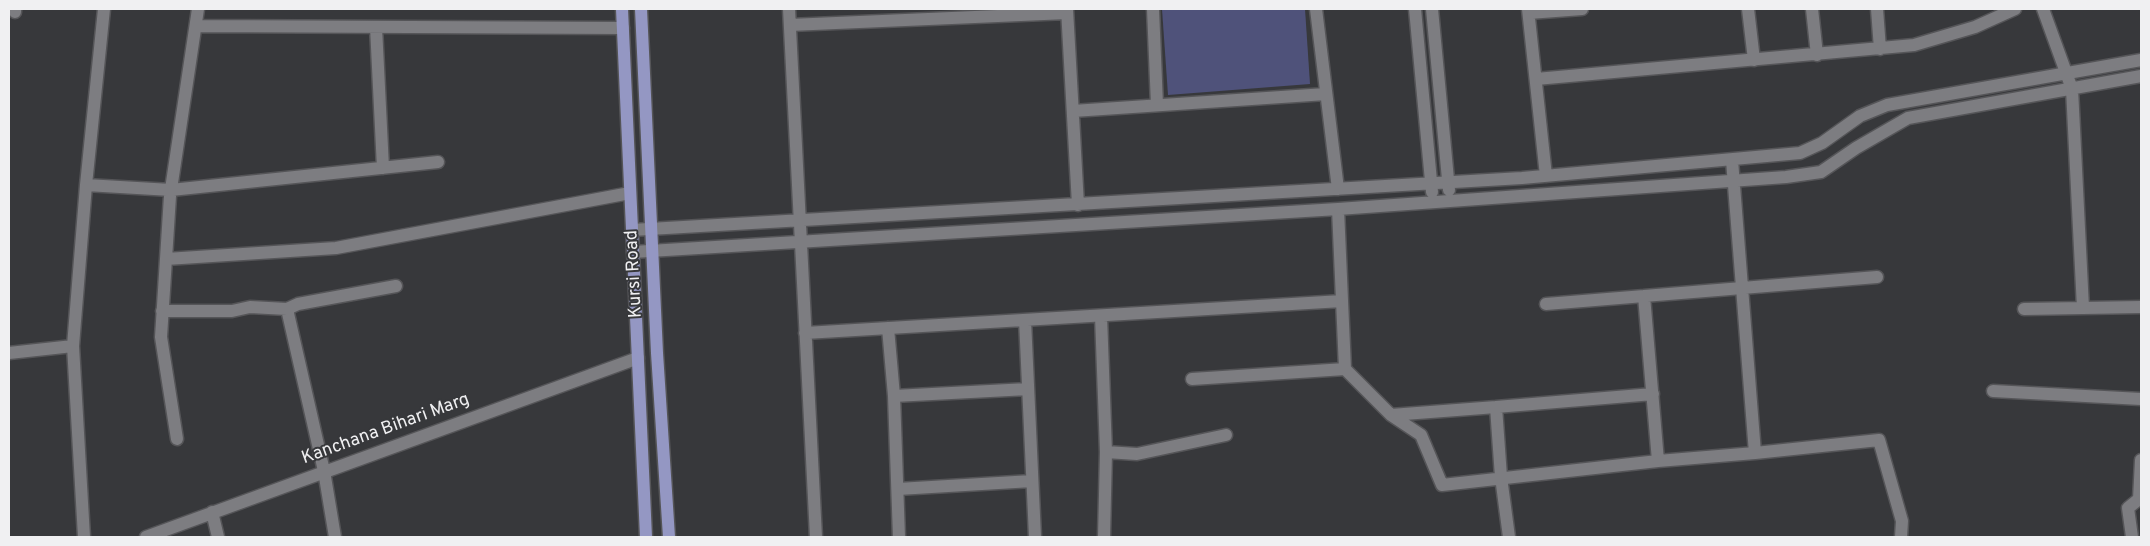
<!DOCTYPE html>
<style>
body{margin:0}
#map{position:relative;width:2150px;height:546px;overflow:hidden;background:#37383b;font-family:Overpass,sans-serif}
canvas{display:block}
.frame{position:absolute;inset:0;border:10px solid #f0f0f2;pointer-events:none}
</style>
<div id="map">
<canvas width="2150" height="546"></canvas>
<div class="frame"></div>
</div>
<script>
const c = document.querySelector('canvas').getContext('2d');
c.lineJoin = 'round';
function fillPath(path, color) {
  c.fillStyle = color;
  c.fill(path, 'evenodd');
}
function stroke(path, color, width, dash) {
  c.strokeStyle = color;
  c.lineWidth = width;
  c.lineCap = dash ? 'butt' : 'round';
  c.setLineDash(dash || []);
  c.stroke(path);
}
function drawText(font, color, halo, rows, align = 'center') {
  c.font = font + ' Overpass,sans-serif';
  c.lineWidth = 4;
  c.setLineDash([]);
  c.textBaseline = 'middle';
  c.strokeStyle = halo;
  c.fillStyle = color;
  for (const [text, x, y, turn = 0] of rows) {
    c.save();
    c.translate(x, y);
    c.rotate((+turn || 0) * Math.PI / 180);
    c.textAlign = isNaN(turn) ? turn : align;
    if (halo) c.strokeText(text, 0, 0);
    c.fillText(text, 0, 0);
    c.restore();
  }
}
fillPath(new Path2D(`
 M 1162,9 L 1305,9 L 1310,84 L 1168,95 Z`), '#4f527a');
const minor = new Path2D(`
 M 789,9 L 816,537
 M 1067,9 L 1078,205
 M 1153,9 L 1157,105
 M 1316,9 L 1338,189
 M 1415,9 L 1432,192
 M 1432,9 L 1449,190
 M 1528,9 L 1546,176
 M 1748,9 L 1754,60
 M 1812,9 L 1817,55
 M 1877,9 L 1880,49
 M 2043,9 L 2072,89 L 2083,308
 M 15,12 L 15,9
 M 1529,13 L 1582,9
 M 790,25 L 1067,13
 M 196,26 L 623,28
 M 376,27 L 383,168
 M 1536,79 L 1914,45 L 1975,27 L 2015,9
 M 1073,111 L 1326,94
 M 86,185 L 171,190 L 438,162
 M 632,230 L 1522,178 L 1800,153 L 1822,143 L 1860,116 L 1887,105 L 2141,60
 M 633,252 L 1338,209 L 1786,177 L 1821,172 L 1856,148 L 1908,118 L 2141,76
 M 166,259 L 336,248 L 630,193
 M 1644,296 L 1658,461
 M 1546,304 L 1877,277
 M 287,309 L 324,471 L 335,537
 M 2024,309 L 2141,307
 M 162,311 L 232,311 L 250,307 L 287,309 L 298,304 L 396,286
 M 1101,316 L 1106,452 L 1104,537
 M 1025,320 L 1035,537
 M 888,328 L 894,396 L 899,537
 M 805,333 L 1342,301
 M 9,353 L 73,346
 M 1345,369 L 1391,415 L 1421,435 L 1442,485 L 1658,461 L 1755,453 L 1732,160
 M 1192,379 L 1345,369 L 1338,209
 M 1993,391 L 2141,399
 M 894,396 L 1028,389
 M 1391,415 L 1496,407
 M 177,439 L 161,337 L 170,196 L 198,9
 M 1106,452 L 1137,454 L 1226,435
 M 1755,453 L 1879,440 L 1902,521 L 1901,537
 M 898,489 L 1032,481
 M 212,512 L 218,537
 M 84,537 L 73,346 L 86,185 L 104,9
 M 146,537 L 638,358
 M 1509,537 L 1501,477 L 1496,407 L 1653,394
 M 2132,537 L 2128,508 L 2139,499 L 2141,460`);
const major = new Path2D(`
 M 622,9 L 646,537
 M 641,9 L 657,353 L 669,537`);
stroke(minor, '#555558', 15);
stroke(major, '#555558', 15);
stroke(minor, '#7d7d81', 12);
stroke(major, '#9497c3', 12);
drawText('18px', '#f0f0f2', '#37383b', [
 ["Kursi Road",635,274,-93],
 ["Kanchana Bihari Marg",386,430,-20]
]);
</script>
